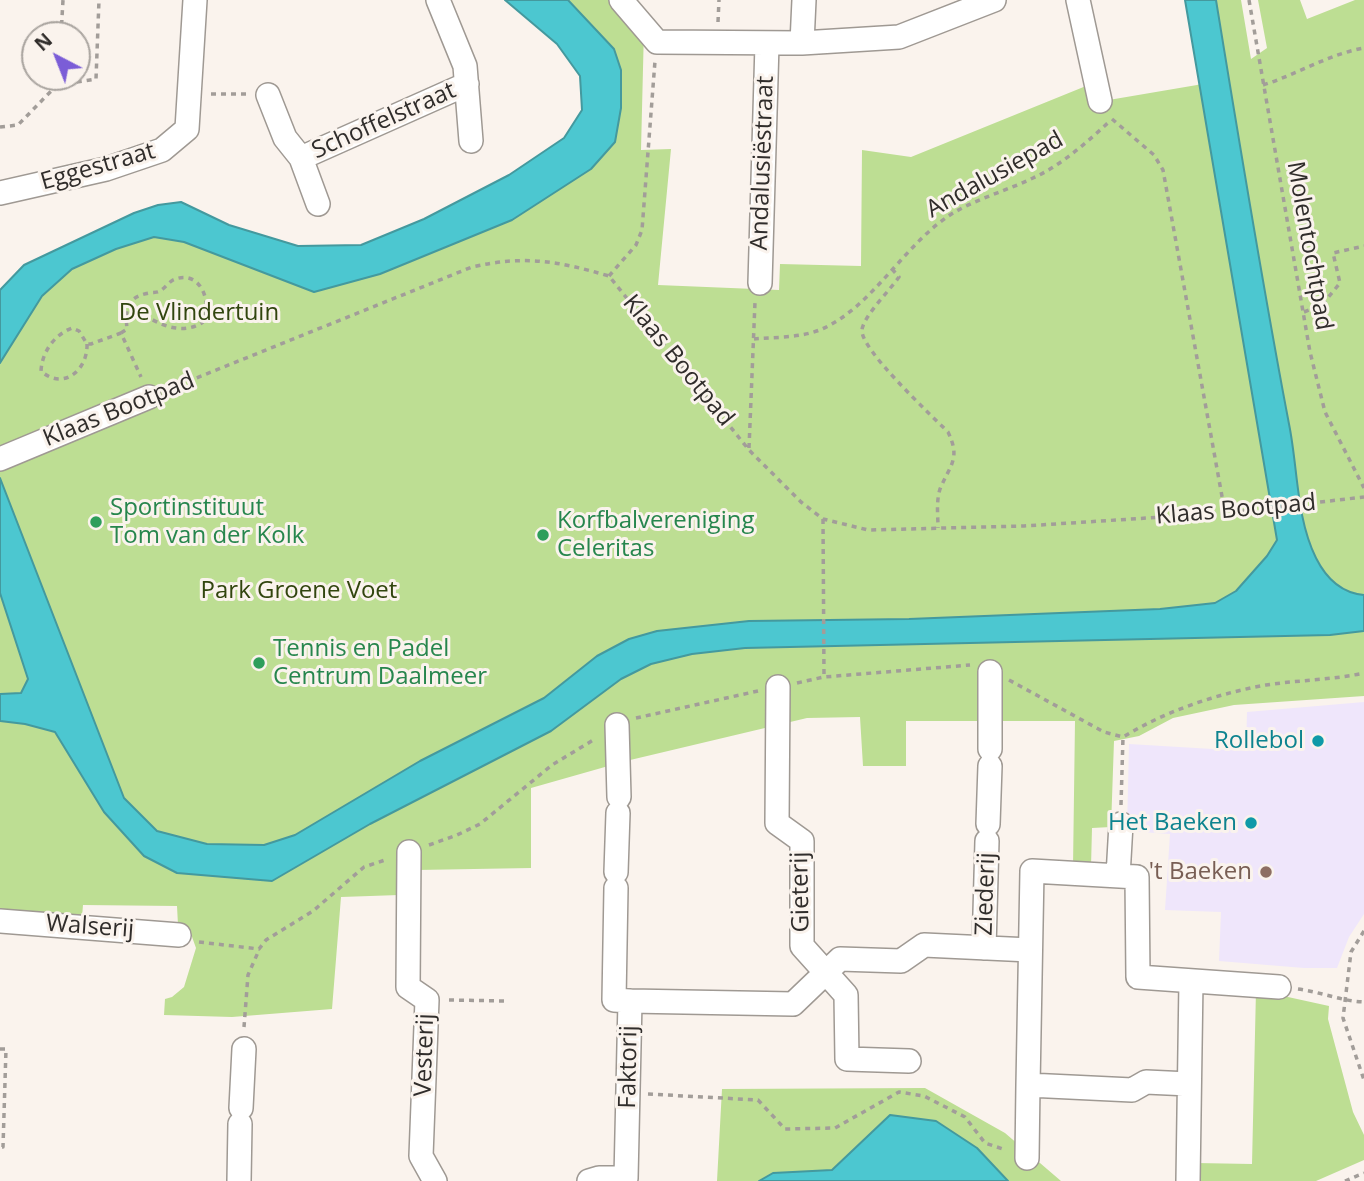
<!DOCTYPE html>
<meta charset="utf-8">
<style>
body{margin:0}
#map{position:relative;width:1364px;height:1181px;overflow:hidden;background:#faf3ed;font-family:"Open Sans",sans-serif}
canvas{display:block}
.north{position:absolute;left:21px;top:21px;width:70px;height:70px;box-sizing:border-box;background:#faf3ed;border:2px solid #a9a49f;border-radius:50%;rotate:318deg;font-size:19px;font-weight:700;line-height:28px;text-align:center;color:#302d2b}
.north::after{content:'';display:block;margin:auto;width:24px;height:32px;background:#7b5dd7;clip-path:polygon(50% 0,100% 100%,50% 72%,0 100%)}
</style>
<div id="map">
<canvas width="1364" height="1181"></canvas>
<div class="north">N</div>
</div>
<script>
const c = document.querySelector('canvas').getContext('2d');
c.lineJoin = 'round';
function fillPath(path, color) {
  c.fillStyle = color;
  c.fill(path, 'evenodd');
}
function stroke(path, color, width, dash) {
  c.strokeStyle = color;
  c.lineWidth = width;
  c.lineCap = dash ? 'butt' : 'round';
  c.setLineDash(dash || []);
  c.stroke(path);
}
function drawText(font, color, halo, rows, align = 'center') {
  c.font = font + ' "Open Sans",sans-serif';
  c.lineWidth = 6;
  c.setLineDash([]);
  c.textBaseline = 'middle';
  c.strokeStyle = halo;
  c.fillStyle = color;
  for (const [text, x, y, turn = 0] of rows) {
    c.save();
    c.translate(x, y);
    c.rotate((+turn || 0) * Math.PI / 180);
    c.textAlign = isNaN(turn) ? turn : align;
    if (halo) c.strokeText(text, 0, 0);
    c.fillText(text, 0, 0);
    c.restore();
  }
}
fillPath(new Path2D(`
 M 1364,702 L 1364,914 L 1349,937 L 1337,968 L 1304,968 L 1219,961 L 1221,912 L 1165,910 L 1170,834 L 1127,831 L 1129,744 L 1246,751 L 1247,712 Z`), '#efe6fb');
fillPath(new Path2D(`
 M 568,0 L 616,0 L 644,28 L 641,150 L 671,149 L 658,285 L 779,290 L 780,264 L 861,266 L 862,150 L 911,157 L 1086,86 L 1097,102 L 1197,85 L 1228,75 L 1216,0 L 1241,0 L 1251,59 L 1267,48 L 1258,0 L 1300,0 L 1307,19 L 1355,0 L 1364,0 L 1364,696 L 1234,705 L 1173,718 L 1139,736 L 1114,741 L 1111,827 L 1092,828 L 1091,867 L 1073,867 L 1075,721 L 906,721 L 906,766 L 863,766 L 860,717 L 807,718 L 626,761 L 531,788 L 531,868 L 417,870 L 399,895 L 341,897 L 332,1009 L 232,1017 L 164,1015 L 165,999 L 172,997 L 184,987 L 196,948 L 191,934 L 178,925 L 177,906 L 83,905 L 82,917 L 0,913 L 0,363 L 42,296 L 72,269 L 116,249 L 154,237 L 184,242 L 314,292 L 380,274 L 512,220 L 591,169 L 615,142 L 621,108 L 621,70 L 614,49 Z
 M 1256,990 L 1329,1006 L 1328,1019 L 1353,1112 L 1364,1135 L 1364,1160 L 1316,1181 L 1195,1181 L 1196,1163 L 1252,1164 Z
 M 925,1088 L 1005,1133 L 1061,1181 L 1008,1181 L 977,1148 L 890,1115 L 832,1170 L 773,1173 L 759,1181 L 717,1181 L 722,1089 Z`), '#bdde93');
const water = new Path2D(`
 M 505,0 L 568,0 L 614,49 L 621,70 L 621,108 L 615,142 L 591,169 L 512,220 L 380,274 L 314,292 L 184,242 L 154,237 L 116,249 L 72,269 L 42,296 L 0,363 L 0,290 L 24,265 L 134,213 L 158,205 L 181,202 L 229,225 L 298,246 L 361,245 L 424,219 L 509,175 L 564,138 L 582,110 L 580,76 L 557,44 Z
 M 1185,0 L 1216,0 C 1239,141 1262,283 1289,424 C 1298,468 1296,518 1316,558 C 1326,578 1341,593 1364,595 L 1364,631 L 1330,635 L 745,648 L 692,654 L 651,664 L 621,679 L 551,731 L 370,824 L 272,881 L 177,873 L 144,856 L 104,812 L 55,732 L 25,724 L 0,721 L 0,694 L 21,693 L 28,679 L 0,593 L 0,478 L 124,798 L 157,831 L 207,844 L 264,845 L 295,835 L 420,761 L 544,698 L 597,656 L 629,639 L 657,631 L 749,621 L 909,619 L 1160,609 L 1215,603 L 1236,591 L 1267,556 L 1277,540 Z
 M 890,1115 L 936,1121 L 977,1148 L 1008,1181 L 759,1181 L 773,1173 L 832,1170 Z`);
fillPath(water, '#4cc7d0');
stroke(water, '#44999e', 2);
const minor = new Path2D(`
 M 438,0 L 465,66 L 471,141
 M 621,0 L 657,42 L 802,43 L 899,37 L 994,0
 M 1078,0 L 1100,101
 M 802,43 L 804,0
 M 268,95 L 285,138 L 301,158 L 318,204
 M 301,158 L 467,84
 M 0,193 L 106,169 L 162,150 L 187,129 L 195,0
 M 760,283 L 767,44
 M 0,459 L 149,397
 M 990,672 L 990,749
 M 778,687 L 777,823 L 802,841 L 802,946 L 846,995 L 847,1059 L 909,1061
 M 617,725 L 619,797
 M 988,824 L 990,766
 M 409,852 L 408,987 L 427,1000 L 421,1156 L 435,1181
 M 616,872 L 618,813
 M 1118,876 L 1121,824
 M 616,888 L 614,1000 L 630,1001
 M 0,921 L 179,935
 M 984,948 L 987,841
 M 1189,1084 L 1146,1082 L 1132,1090 L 1028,1085 L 1032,871 L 1137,877 L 1138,977 L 1279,987
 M 241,1108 L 244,1049
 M 1027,1158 L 1028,1085
 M 239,1181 L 240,1124
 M 589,1181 L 599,1178 L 626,1178 L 630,1001 L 793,1004 L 840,959 L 901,961 L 924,945 L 1030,950
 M 1188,1181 L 1191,981`);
stroke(minor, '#9f9993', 26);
stroke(new Path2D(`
 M 1249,0 L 1310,352 L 1325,412 L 1364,488
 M 718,22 L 719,0
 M 61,35 L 63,0
 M 57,85 L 96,79 L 99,0
 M 1263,85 C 1298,74 1329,54 1364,48
 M 211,94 L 248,94
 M 1112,119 L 1154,155 L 1163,170 L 1225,513
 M 0,127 L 18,125 L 57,85 L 58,77
 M 892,269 L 899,277 C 890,290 863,317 862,330 C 860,349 932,416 948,432 C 961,459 950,465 940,489 C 936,502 938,515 938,528
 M 609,276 L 636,245 L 642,230 L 655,61
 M 1304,312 L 1322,305 L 1340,283 L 1333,253 L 1364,246
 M 121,333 L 127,329 C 125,308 127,297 149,293 C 153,292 157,293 160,291 C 165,288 168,283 173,280 C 200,268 213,302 203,322 C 178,339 148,319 128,303
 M 754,339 C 776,337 801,338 822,329 C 872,307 904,245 950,215 C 975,199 1006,191 1033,178 C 1062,165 1087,142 1110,121
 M 87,344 C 88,370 63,391 41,371 C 42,352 54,335 72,328 L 79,331 L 87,344 L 91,344 L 121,333 L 141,377
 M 169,389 L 472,267 C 524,255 558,261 609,276 L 749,450 L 801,502 L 823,519 L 868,530 L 1024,526 L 1225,513 L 1364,497
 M 749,448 L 755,302
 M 823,519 L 824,677
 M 1009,680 L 1104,732 L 1123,737 C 1166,711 1216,694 1266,685 C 1299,680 1332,680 1364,673
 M 797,683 L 824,677 L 970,665
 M 636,718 L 758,691
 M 1121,805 L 1123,737
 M 429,845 L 457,835 L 480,824 L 552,765 L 595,739
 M 1364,931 L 1351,952 L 1343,1018 L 1364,1080
 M 199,942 L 259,949 L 266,940 L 313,911 L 364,867 L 388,859
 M 1298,989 C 1321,992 1341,1001 1364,1002
 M 449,1000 L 506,1001
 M 244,1027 L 248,975 L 259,950
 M 0,1049 L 6,1049 L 3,1147 L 0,1147
 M 648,1094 L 758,1100 L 785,1129 L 835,1128 L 899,1092 L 924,1096 L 965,1117 L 985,1143 L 1006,1150
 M 1345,1181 L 1364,1173`), '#a29d99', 3.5, [5, 5]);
stroke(minor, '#fff', 23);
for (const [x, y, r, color] of [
 [96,522,7,"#2e9e5b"],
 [543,535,7,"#2e9e5b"],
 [259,663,7,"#2e9e5b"],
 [1318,741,7,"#0f9aa8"],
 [1251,823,7,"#0f9aa8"],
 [1266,872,7,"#8d6e63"]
]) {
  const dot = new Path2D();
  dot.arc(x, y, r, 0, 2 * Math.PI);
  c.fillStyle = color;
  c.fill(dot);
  stroke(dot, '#faf3ed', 2.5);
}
drawText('24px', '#302d2b', '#faf3ed', [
 ["Schoffelstraat",384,121,-24],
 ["Andalusiëstraat",763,163,-88],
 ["Eggestraat",98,167,-16],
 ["Andalusiepad",995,175,-29],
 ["Molentochtpad",1309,246,80],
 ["Klaas Bootpad",678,361,51],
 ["Klaas Bootpad",119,410,-22],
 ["Klaas Bootpad",1236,510,-5],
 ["Gieterij",801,892,-91],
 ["Ziederij",986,894,-88],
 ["Walserij",90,927,4],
 ["Vesterij",425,1055,-88],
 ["Faktorij",629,1067,-89]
]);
drawText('24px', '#31450e', '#faf3ed', [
 ["De Vlindertuin",199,313],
 ["Park Groene Voet",299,591]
]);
drawText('24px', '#27864d', '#faf3ed', [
 ["Sportinstituut",110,508],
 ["Tom van der Kolk",110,536],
 ["Korfbalvereniging",557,521],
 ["Celeritas",557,549],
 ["Tennis en Padel",273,649],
 ["Centrum Daalmeer",273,677]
], 'left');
drawText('24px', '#0d838f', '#faf3ed', [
 ["Rollebol",1304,741],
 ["Het Baeken",1237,823]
], 'right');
drawText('24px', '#785e54', '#faf3ed', [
 ["'t Baeken",1252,872]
], 'right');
</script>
